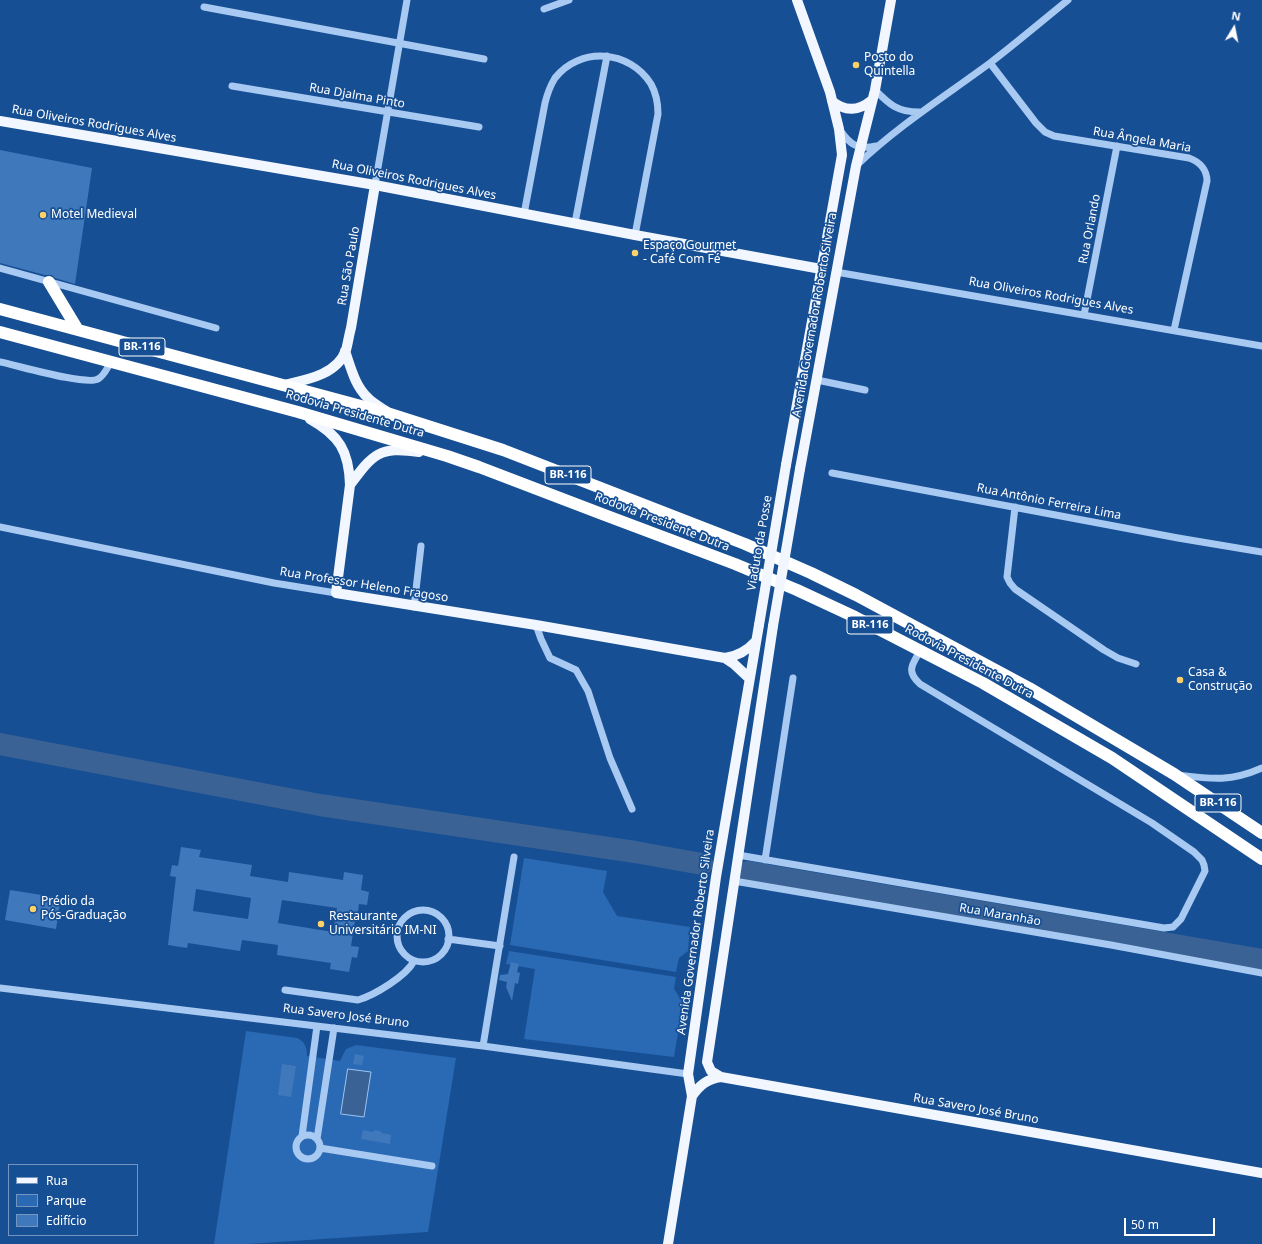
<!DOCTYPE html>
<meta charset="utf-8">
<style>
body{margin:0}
#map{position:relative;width:1262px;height:1244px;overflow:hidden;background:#174f94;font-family:"Noto Sans",sans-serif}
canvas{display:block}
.legend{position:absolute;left:8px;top:1164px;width:130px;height:72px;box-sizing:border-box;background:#174f94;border:1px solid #7495bf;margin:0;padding:5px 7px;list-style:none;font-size:12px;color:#fff}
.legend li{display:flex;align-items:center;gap:8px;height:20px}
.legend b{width:20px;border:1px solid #7495bf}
.north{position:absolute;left:1214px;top:8px;width:40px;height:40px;-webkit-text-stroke:3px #174f94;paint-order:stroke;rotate:10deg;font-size:11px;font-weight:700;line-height:16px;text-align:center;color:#fff}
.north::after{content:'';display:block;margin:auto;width:14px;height:18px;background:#fff;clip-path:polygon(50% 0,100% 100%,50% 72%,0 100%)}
.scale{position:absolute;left:1124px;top:1218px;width:91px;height:18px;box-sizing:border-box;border:2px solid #fff;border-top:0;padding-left:5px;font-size:12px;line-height:14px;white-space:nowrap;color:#fff;-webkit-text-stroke:3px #174f94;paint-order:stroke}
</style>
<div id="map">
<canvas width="1262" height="1244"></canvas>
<ul class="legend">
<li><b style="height:5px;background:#f2f7ff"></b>Rua</li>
<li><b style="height:11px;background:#2a69b3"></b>Parque</li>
<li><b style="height:11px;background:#4078bc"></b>Edifício</li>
</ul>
<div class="north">N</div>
<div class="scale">50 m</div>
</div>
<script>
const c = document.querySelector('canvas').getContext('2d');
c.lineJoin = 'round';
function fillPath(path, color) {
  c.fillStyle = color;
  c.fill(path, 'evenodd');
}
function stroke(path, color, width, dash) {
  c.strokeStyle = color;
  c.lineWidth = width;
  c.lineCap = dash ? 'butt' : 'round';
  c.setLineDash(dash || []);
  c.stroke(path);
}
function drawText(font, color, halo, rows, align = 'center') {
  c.font = font + ' "Noto Sans",sans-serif';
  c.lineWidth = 3.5;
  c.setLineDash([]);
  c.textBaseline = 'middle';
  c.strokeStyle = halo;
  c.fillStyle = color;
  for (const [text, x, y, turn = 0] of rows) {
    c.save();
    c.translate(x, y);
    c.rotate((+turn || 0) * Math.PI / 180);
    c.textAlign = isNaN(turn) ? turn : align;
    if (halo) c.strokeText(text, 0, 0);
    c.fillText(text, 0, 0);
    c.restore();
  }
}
fillPath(new Path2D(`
 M 524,858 L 607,871 L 603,892 L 617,916 L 690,927 L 688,951 L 679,958 L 676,972 L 510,945 Z
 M 509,951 L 676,977 L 674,989 L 683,1002 L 674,1057 L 524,1039 L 535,969 L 506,964 Z
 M 246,1031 L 297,1038 C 305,1042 307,1047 307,1056 L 340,1061 L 346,1049 L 356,1045 L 456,1058 L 428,1232 L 248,1244 L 214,1244 Z`), '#2a69b3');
const water = new Path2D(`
 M 348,1069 L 371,1072 L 364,1117 L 341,1114 Z`);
fillPath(water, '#3a6295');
stroke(water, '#9bc4f3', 1);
stroke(new Path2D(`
 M 0,744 L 320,805 L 635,852 L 702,864
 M 748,872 L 1262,960`), '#3a6295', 22);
fillPath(new Path2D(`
 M 0,150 L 92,168 L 75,284 L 55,278 L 52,275 L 45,275 L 0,263 Z
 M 181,847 L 201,850 L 199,857 L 252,865 L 250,876 L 288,882 L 289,872 L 343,880 L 344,872 L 363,875 L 361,890 L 369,892 L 367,905 L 359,904 L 357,920 L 355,920 L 351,946 L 359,947 L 357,958 L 352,957 L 349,972 L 330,969 L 331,963 L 277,955 L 278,945 L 242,940 L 240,951 L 188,943 L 187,948 L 168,945 L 176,877 L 170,876 L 172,865 L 178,866 ZM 196,889 L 251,898 L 248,919 L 193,911 ZM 282,900 L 337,908 L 333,932 L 278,923 Z
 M 10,890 L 61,898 L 56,929 L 5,920 Z
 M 511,962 L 519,964 L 517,972 L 520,973 L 518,984 L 515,983 L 512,1001 L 506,987 L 507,982 L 499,980 L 500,975 L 508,974 Z
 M 355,1054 L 364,1056 L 362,1065 L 353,1064 Z
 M 282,1064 L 296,1066 L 291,1097 L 278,1095 Z
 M 363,1130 L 373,1132 L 375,1130 L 380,1131 L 382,1133 L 391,1135 L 390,1144 L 361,1139 Z`), '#4078bc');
stroke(new Path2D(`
 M 204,7 L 484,59
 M 544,9 L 569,0
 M 990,63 L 1036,123 L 1045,132 L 1054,136 L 1189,158 C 1200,162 1207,170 1207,181 L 1174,330
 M 232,86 L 479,127
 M 875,90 C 889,104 897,112 919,112
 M 840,130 C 850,145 858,150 876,146
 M 857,165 C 899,125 944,97 990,63 C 1016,43 1042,21 1068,0
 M 375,185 L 407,0
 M 524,214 L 545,103 C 547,95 550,86 555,78 C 580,46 630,50 651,84 C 656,93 658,104 658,114 L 635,235
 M 575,223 L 607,56
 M 0,268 L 216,328
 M 836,272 L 1262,346
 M 1084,315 L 1117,146
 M 0,362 C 16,365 86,386 98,379 C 104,376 107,368 111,362
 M 817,380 L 865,390
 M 832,473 L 1178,538 L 1262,552
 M 1015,507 L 1007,577 L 1010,583 L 1015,589 L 1104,650 L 1118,658 L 1136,664
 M 0,527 L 274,583 L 336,593
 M 414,607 L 421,546
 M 536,625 L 541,639 L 550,658 L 576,670 L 588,691 L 610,758 L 632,809
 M 1178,775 C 1211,779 1231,782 1262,768
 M 738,855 L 1164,928 L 1173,927 L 1181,919 L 1205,871 L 1204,865 L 1202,860 L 1194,852 L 1152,823 L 920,684 C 906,671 912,665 920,651
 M 765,860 L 793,678
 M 734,881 L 1111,945 L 1262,973
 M397 936a26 26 0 1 1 52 0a26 26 0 1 1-52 0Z
 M 448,939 L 500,946
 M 0,988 L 483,1046 L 688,1074
 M 285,990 L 358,1000 C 375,995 406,976 414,961
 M 483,1046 L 514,857
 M296 1147a12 12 0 1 1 24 0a12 12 0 1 1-24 0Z
 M 302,1136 L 317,1026
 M 317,1139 L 334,1028
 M 320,1148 L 432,1166`), '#a8c9f1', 7);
stroke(new Path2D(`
 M 832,101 C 845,112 859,111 872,100
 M 0,121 L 375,185 L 635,235 L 821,269
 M 345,351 C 351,368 355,386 368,398 C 373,403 380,407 386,411
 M 284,385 C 306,380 337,375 346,350 C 348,343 349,335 351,328 L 375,185
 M 310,419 C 339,435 349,451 350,485 L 336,593 L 536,625 L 725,658 C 738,656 747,651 756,641
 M 786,465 L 842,155 L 839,129 L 830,92 L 797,0
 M 800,469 L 856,166 L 875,90 L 891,0
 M 350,485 C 373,454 379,446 419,452
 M 725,658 L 734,664 L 749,678
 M 721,1077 L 711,1071 L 707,1062 L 773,626
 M 692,1096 C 700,1085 707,1079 721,1077 L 1262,1173
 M 668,1244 L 692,1096 L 688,1074 L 716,877 L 759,625`), '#f2f7ff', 10);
stroke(new Path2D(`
 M 49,282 L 78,330
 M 0,309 L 387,413 L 503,450 L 745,544 L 811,573 L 856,595 L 1029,688 L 1174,774 L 1262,833
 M 0,332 L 298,412 L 447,456 L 479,467 L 602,514 L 735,564 L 797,590 L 855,617 L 983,683 L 1112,758 L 1262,859`), '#fff', 12);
stroke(new Path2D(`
 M 759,625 L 786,465
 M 773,626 L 800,469`), '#f2f7ff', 10);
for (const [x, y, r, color] of [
 [856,65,4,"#ffd268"],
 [43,215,4,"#ffd268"],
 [635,253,4,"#ffd268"],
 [1180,680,4,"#ffd268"],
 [33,909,4,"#ffd268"],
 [321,924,4,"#ffd268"]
]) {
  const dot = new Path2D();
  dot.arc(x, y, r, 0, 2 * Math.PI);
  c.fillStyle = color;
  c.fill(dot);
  stroke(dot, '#174f94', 1.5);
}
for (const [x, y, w] of [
 [142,347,46],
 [568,475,46],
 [870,625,46],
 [1218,803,46]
]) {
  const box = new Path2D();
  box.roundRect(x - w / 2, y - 9, w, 18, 3);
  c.fillStyle = '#174f94';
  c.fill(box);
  stroke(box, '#fff', 1);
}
drawText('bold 11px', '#fff', null, [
 ["BR-116",142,347],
 ["BR-116",568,475],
 ["BR-116",870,625],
 ["BR-116",1218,803]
]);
drawText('12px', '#fff', '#174f94', [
 ["Posto do",864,58],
 ["Quintella",864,72],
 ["Motel Medieval",51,215],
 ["Espaço Gourmet",643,246],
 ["- Café Com Fé",643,260],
 ["Casa &",1188,673],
 ["Construção",1188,687],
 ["Prédio da",41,902],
 ["Pós-Graduação",41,916],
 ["Restaurante",329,917],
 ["Universitário IM-NI",329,931]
], 'left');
drawText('12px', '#fff', '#174f94', [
 ["Rua Djalma Pinto",357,96,10],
 ["Rua Oliveiros Rodrigues Alves",94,124,10],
 ["Rua Ângela Maria",1142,140,10],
 ["Rua Oliveiros Rodrigues Alves",414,180,11],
 ["Rua Orlando",1090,229,-79],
 ["Rua São Paulo",349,266,-80],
 ["Rua Oliveiros Rodrigues Alves",1051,296,10],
 ["Avenida Governador Roberto Silveira",815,315,-80],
 ["Rodovia Presidente Dutra",355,414,16],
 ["Rua Antônio Ferreira Lima",1049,502,11],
 ["Rodovia Presidente Dutra",662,522,21],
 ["Viaduto da Posse",760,543,-80],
 ["Rua Professor Heleno Fragoso",364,585,9],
 ["Rodovia Presidente Dutra",969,662,28],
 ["Rua Maranhão",1000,915,10],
 ["Avenida Governador Roberto Silveira",696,932,-82],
 ["Rua Savero José Bruno",346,1016,7],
 ["Rua Savero José Bruno",976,1109,10]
]);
</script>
